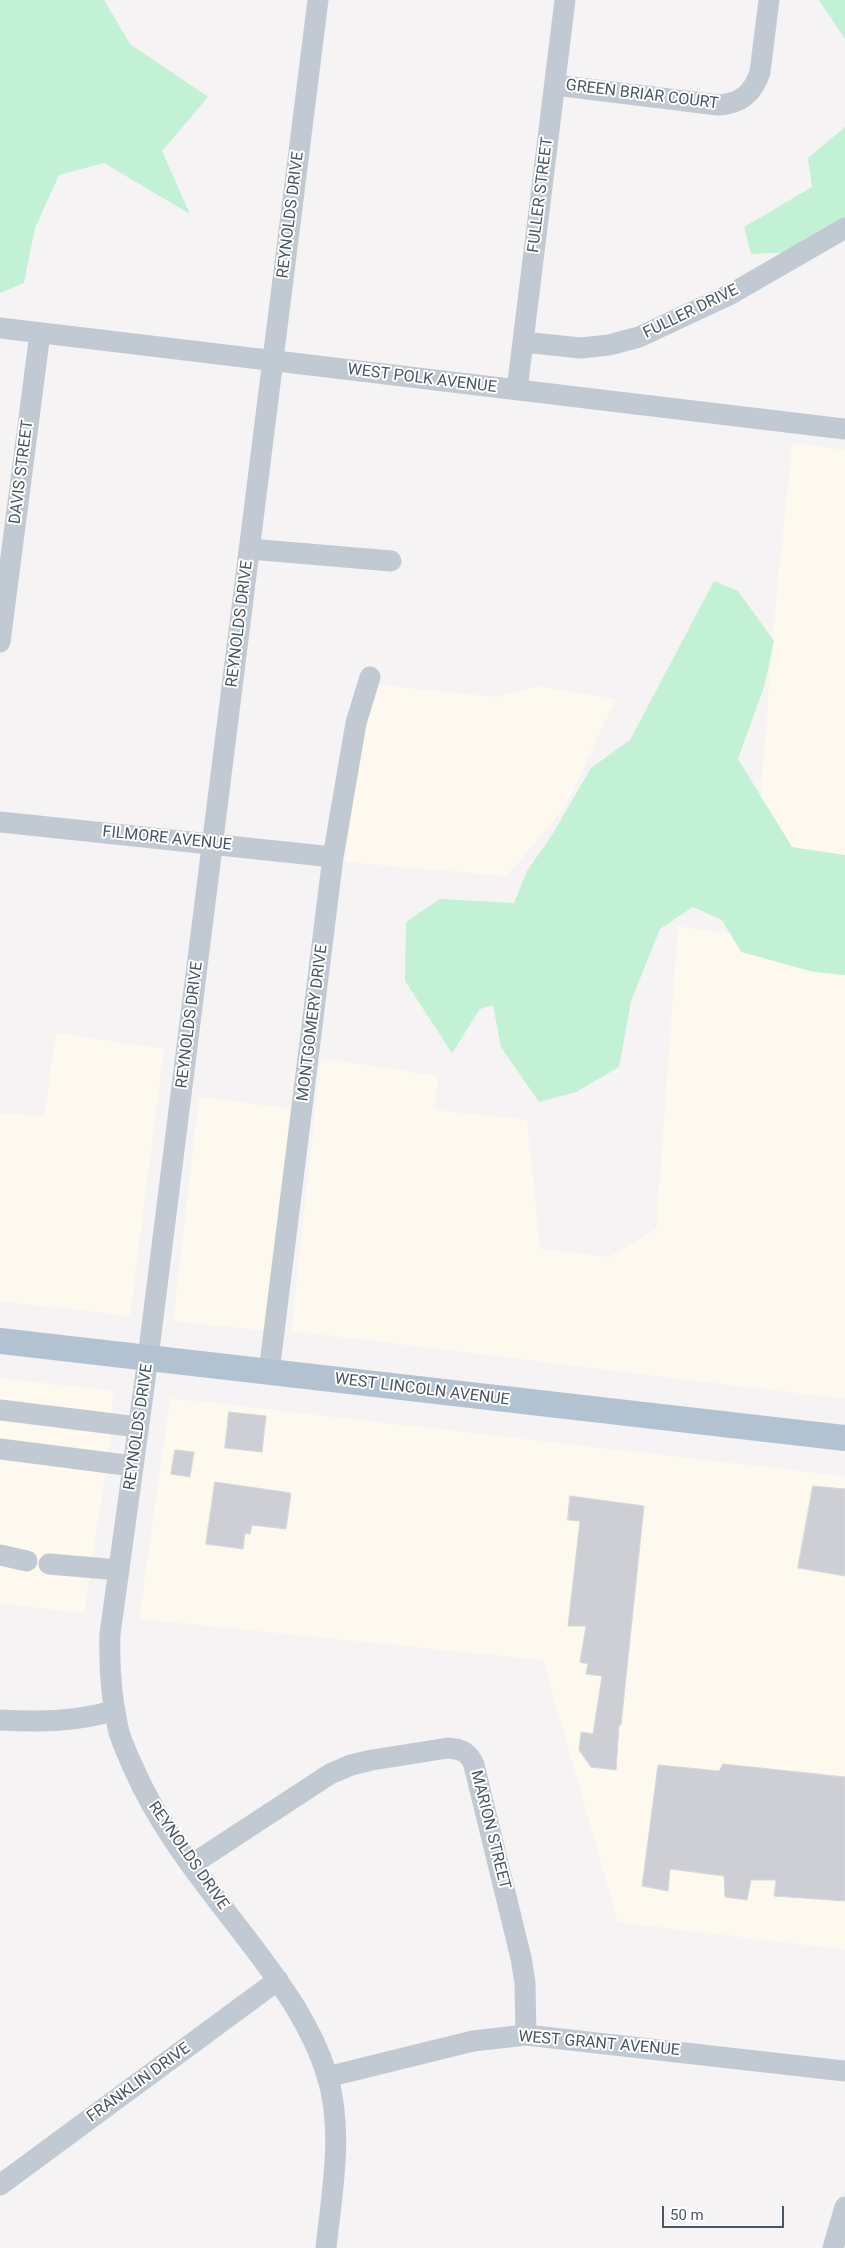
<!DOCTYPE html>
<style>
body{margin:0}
#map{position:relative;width:845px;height:2248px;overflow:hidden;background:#f5f3f3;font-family:Roboto,sans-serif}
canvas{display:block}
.scale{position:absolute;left:662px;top:2206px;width:122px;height:22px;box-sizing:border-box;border:2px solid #4a5661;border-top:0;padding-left:6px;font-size:15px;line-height:18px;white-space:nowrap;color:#4a5661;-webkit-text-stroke:4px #fff;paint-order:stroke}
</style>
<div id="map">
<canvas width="845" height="2248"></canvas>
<div class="scale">50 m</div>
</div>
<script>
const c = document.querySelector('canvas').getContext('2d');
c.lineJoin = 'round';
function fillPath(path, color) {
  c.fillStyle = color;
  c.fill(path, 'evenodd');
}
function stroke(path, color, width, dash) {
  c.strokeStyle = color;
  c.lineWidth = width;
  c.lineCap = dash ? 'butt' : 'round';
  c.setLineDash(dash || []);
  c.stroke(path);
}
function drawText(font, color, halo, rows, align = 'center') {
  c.font = font + ' Roboto,sans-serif';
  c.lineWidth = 4;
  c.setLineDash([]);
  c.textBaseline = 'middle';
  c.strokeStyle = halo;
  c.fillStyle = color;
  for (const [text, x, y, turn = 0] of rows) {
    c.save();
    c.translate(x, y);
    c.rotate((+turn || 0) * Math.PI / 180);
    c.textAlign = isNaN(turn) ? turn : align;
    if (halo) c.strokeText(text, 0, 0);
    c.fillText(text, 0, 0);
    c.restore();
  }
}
fillPath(new Path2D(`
 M 792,443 L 845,450 L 845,855 L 757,846 L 773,632 Z
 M 379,685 L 496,697 L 537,686 L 616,699 L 565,807 L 507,876 L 345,862 L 364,719 Z
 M 678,926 L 845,950 L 845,1399 L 291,1331 L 321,1058 L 438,1076 L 435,1110 L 527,1120 L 540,1249 L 609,1257 L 656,1229 Z
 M 56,1033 L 164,1049 L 130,1316 L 0,1301 L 0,1113 L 44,1117 Z
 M 199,1097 L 293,1109 L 265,1331 L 173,1321 Z
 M 0,1378 L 113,1391 L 112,1429 L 84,1614 L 0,1603 Z
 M 170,1398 L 845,1476 L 845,1950 L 618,1922 L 543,1660 L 139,1619 Z`), '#fdf9ef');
fillPath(new Path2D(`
 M 0,0 L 104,0 L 130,44 L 208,97 L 162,151 L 190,214 L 104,163 L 59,175 L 35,228 L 24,283 L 0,293 Z
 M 819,0 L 845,0 L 845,39 Z
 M 845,127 L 845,219 L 795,252 L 751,254 L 744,227 L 812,187 L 808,158 Z
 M 714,581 L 738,591 L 774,641 L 764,687 L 738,759 L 792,847 L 845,855 L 845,975 L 814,972 L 741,952 L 722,920 L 693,907 L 660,929 L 631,1001 L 619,1067 L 576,1092 L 539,1102 L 501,1047 L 493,1005 L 480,1009 L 452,1053 L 405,981 L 406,922 L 440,899 L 514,903 L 527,871 L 552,835 L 591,768 L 630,740 Z`), '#c3f1d5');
const building = new Path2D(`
 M 229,1412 L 266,1416 L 262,1452 L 225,1448 Z
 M 175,1450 L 194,1452 L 190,1477 L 171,1474 Z
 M 215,1482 L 291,1493 L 286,1529 L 252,1525 L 250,1534 L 245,1533 L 243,1549 L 206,1544 Z
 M 813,1486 L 845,1489 L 845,1576 L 798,1568 Z
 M 570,1496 L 644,1506 L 621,1725 L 619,1725 L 616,1770 L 591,1767 L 579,1750 L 581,1732 L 593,1734 L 602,1676 L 586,1674 L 588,1664 L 580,1662 L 586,1626 L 568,1626 L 580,1521 L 568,1520 Z
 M 723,1764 L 845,1777 L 845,1901 L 774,1896 L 776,1880 L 751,1880 L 747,1900 L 725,1897 L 724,1876 L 670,1869 L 668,1891 L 642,1886 L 658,1765 L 719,1771 Z`);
fillPath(building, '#cdcfd5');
stroke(building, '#d7d9de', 1);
stroke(new Path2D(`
 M 318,0 L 148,1358 L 110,1634 C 109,1665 111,1697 118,1728 C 121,1741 127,1754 133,1767 C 162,1834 210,1890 254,1948 C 284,1988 312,2027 327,2075 C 344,2131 332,2191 326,2248
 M 555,85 L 718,105 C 740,104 753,94 760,72 L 769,0
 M 0,328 L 845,429
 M 523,342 L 581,348 L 609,345 L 639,337 L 731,294 L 845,228
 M 517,390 L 565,0
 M 250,549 L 391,561
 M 0,642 L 40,333
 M 0,822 L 333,857
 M 269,1372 L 333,857 L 356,723 L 370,677
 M 0,1410 L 138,1427
 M 0,1449 L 133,1466
 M 0,1555 L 27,1561
 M 49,1564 L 119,1570
 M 0,1720 C 39,1722 78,1722 115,1710
 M 191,1865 L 330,1774 L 351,1765 L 372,1760 L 448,1748 C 461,1749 469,1752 474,1765 L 521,1958 L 525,1983 L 526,2035
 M 327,2077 L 473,2041 L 526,2035 L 845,2071
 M 0,2185 L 278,1980
 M 833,2248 L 845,2207`), '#c1cad2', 21);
stroke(new Path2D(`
 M 0,1341 L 845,1438`), '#b3c2d1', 26);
drawText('16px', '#4a5661', '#fff', [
 ["GREEN BRIAR COURT",642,95,7],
 ["FULLER STREET",541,195,-83],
 ["REYNOLDS DRIVE",291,215,-83],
 ["FULLER DRIVE",691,312,-26],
 ["WEST POLK AVENUE",422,379,7],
 ["DAVIS STREET",22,472,-83],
 ["REYNOLDS DRIVE",240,624,-83],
 ["FILMORE AVENUE",167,839,6],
 ["MONTGOMERY DRIVE",313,1023,-83],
 ["REYNOLDS DRIVE",190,1025,-83],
 ["WEST LINCOLN AVENUE",422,1390,7],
 ["REYNOLDS DRIVE",139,1427,-82],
 ["MARION STREET",490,1830,76],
 ["REYNOLDS DRIVE",188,1856,55],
 ["WEST GRANT AVENUE",599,2044,5],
 ["FRANKLIN DRIVE",139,2083,-36]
]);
</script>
